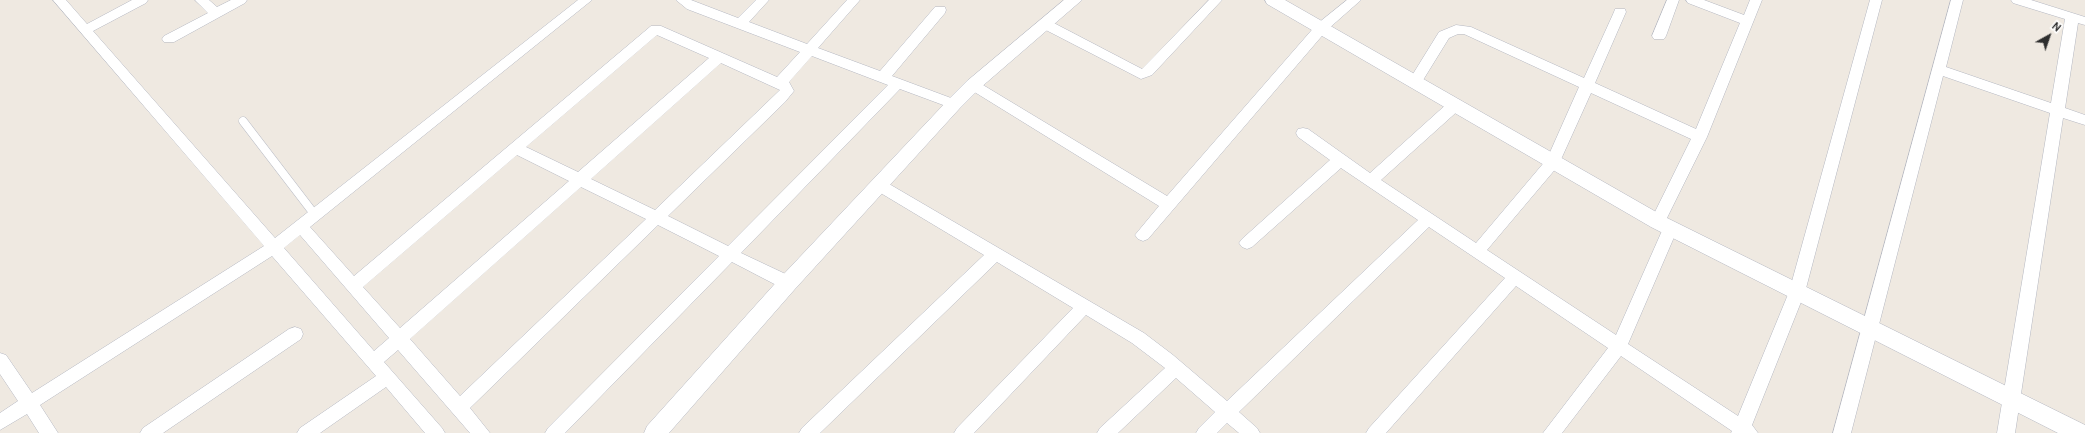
<!DOCTYPE html>
<style>
body{margin:0}
#map{position:relative;width:2085px;height:433px;overflow:hidden;background:#efe9e1;font-family:Cabin,sans-serif}
canvas{display:block}
.north{position:absolute;left:2029px;top:16px;width:40px;height:40px;-webkit-text-stroke:3px #fff;paint-order:stroke;rotate:40deg;font-size:11px;font-weight:700;line-height:16px;text-align:center;color:#2e2e2e}
.north::after{content:'';display:block;margin:auto;width:14px;height:18px;background:#2e2e2e;clip-path:polygon(50% 0,100% 100%,50% 72%,0 100%)}
</style>
<div id="map">
<canvas width="2085" height="433"></canvas>
<div class="north">N</div>
</div>
<script>
const c = document.querySelector('canvas').getContext('2d');
c.lineJoin = 'round';
function stroke(path, color, width, dash) {
  c.strokeStyle = color;
  c.lineWidth = width;
  c.lineCap = dash ? 'butt' : 'round';
  c.setLineDash(dash || []);
  c.stroke(path);
}
function fillPath(path, color) {
  c.fillStyle = color;
  c.fill(path, 'evenodd');
}
const service = new Path2D(`
 M 243,121 L 315,215`);
const minor = new Path2D(`
 M 53,0 L 66,0 L 87,24 L 132,0 L 148,0 L 146,3 L 93,31 L 275,238 L 578,0 L 592,0 L 310,227 L 354,276 L 651,26 L 661,26 L 777,77 L 800,52 L 687,9 L 676,0 L 691,0 L 738,18 L 756,0 L 769,0 L 749,22 L 807,44 L 847,0 L 860,0 L 818,48 L 880,71 L 935,7 L 945,7 L 946,10 L 945,13 L 892,76 L 959,101 L 961,104 L 959,107 L 954,109 L 900,89 L 741,253 L 794,278 L 796,283 L 794,288 L 788,289 L 782,288 L 732,262 L 565,433 L 545,433 L 548,428 L 719,256 L 658,225 L 470,408 L 490,433 L 470,433 L 398,350 L 384,362 L 442,428 L 445,433 L 425,433 L 386,387 L 320,433 L 297,433 L 300,428 L 376,376 L 272,256 L 40,405 L 58,433 L 39,433 L 27,414 L 0,430 L 0,413 L 18,401 L 0,374 L 0,353 L 6,355 L 32,393 L 264,246 ZM 657,35 L 709,58 L 578,172 L 526,147 ZM 812,56 L 888,85 L 728,246 L 668,216 L 785,102 L 794,91 L 789,82 ZM 721,63 L 780,90 L 655,210 L 591,179 ZM 517,155 L 569,181 L 400,328 L 363,287 ZM 581,187 L 646,219 L 460,396 L 410,339 ZM 300,235 L 389,338 L 374,351 L 284,248 Z
 M 195,0 L 209,0 L 217,7 L 231,0 L 247,0 L 245,3 L 174,42 L 164,42 L 162,39 L 164,36 L 208,13 Z
 M 1209,0 L 1222,0 L 1152,75 L 1141,79 L 1040,27 L 1039,24 L 1040,21 L 1050,21 L 1142,69 Z
 M 1347,0 L 1361,0 L 1327,30 L 1148,239 L 1143,241 L 1138,239 L 1135,235 L 1159,206 L 968,88 L 966,85 L 968,82 L 978,82 L 1167,196 L 1317,24 Z
 M 1667,0 L 1679,0 L 1666,36 L 1664,39 L 1654,39 L 1652,36 Z
 M 1686,0 L 1704,0 L 1744,15 L 1750,0 L 1762,0 L 1707,137 L 1663,226 L 1658,228 L 1653,226 L 1650,222 L 1691,139 L 1591,93 L 1558,166 L 1487,250 L 1616,335 L 1665,224 L 1670,222 L 1675,224 L 1678,228 L 1628,344 L 1738,416 L 1789,292 L 1870,0 L 1882,0 L 1805,292 L 1752,425 L 1758,433 L 1731,433 L 1732,431 L 1621,356 L 1562,433 L 1543,433 L 1608,348 L 1516,286 L 1386,433 L 1366,433 L 1369,428 L 1505,278 L 1429,227 L 1239,412 L 1257,428 L 1260,433 L 1239,433 L 1227,423 L 1217,433 L 1196,433 L 1199,428 L 1215,412 L 1176,378 L 1118,433 L 1097,433 L 1100,428 L 1165,368 L 1132,343 L 1086,315 L 974,433 L 954,433 L 957,428 L 1073,308 L 997,262 L 820,433 L 799,433 L 802,428 L 984,255 L 874,189 L 872,185 L 874,181 L 879,179 L 884,181 L 1144,333 L 1173,355 L 1227,401 L 1418,220 L 1341,168 L 1252,247 L 1247,249 L 1242,247 L 1239,243 L 1242,239 L 1330,160 L 1298,137 L 1296,133 L 1298,129 L 1303,128 L 1308,129 L 1370,173 L 1450,101 L 1460,101 L 1462,105 L 1460,109 L 1381,180 L 1476,243 L 1547,159 L 1579,87 L 1464,34 L 1458,34 L 1449,38 L 1420,85 L 1410,85 L 1408,82 L 1439,32 L 1456,25 L 1471,27 L 1584,78 L 1614,12 L 1615,9 L 1625,9 L 1626,12 L 1595,83 L 1696,129 L 1740,23 L 1688,3 Z
 M 1951,0 L 1963,0 L 1946,67 L 2051,103 L 2065,19 L 2013,3 L 2011,0 L 2031,0 L 2085,17 L 2085,25 L 2078,23 L 2065,108 L 2085,115 L 2085,125 L 2063,118 L 2015,433 L 1997,433 L 2050,113 L 1943,76 L 1851,433 L 1833,433 Z
 M 295,327 L 301,329 L 303,334 L 301,339 L 163,433 L 140,433 L 143,428 L 289,329 Z`);
const tertiary = new Path2D(`
 M 1064,0 L 1082,0 L 979,89 L 960,108 L 795,289 L 669,433 L 644,433 L 647,426 L 781,277 L 948,100 L 967,81 Z
 M 1265,0 L 1285,0 L 1665,217 L 2085,425 L 2085,433 L 2058,433 L 1651,227 L 1267,4 Z`);
stroke(service, '#b4b7c1', 9);
stroke(minor, '#b4b7c1', 1);
stroke(tertiary, '#b4b7c1', 1);
stroke(service, '#fff', 8);
fillPath(minor, '#fff');
fillPath(tertiary, '#fff');
</script>
